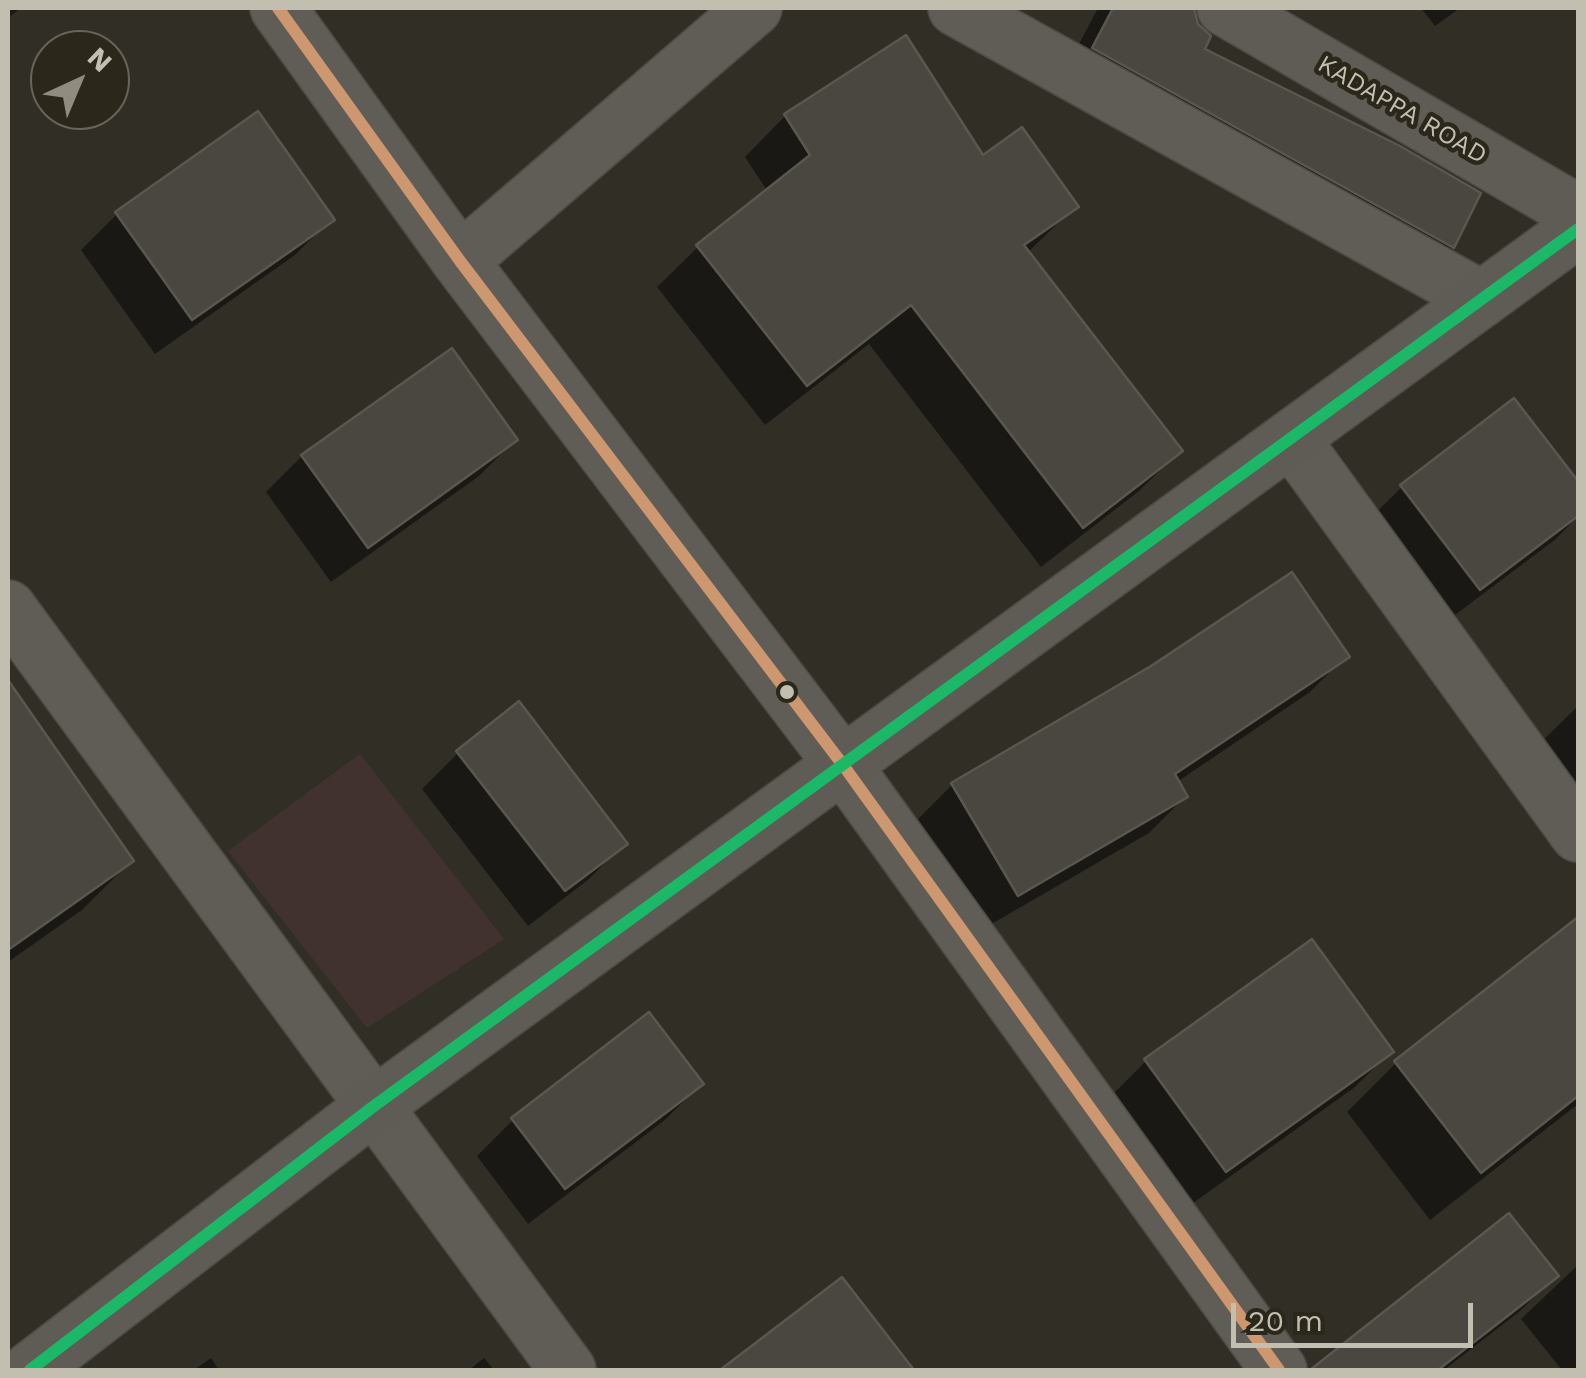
<!DOCTYPE html>
<style>
body{margin:0}
#map{position:relative;width:1586px;height:1378px;overflow:hidden;background:#312e26;font-family:"Work Sans",sans-serif}
canvas{display:block}
.frame{position:absolute;inset:0;border:10px solid #c3bfb0;pointer-events:none}
.north{position:absolute;left:30px;top:30px;width:100px;height:100px;box-sizing:border-box;background:#2b271b;border:2px solid #686457;border-radius:50%;rotate:44deg;font-size:28px;font-weight:700;line-height:40px;text-align:center;color:#c3bfb0}
.north::after{content:'';display:block;margin:auto;width:35px;height:45px;background:#908c80;clip-path:polygon(50% 0,100% 100%,50% 72%,0 100%)}
.scale{position:absolute;left:1231px;top:1303px;width:242px;height:45px;box-sizing:border-box;border:5px solid #c3bfb0;border-top:0;padding-left:12px;font-size:30px;line-height:35px;white-space:nowrap;color:#c3bfb0;-webkit-text-stroke:8px #2b271b;paint-order:stroke}
</style>
<div id="map">
<canvas width="1586" height="1378"></canvas>
<div class="frame"></div>
<div class="north">N</div>
<div class="scale">20 m</div>
</div>
<script>
const c = document.querySelector('canvas').getContext('2d');
c.lineJoin = 'round';
function fillPath(path, color) {
  c.fillStyle = color;
  c.fill(path, 'evenodd');
}
function stroke(path, color, width, dash) {
  c.strokeStyle = color;
  c.lineWidth = width;
  c.lineCap = dash ? 'butt' : 'round';
  c.setLineDash(dash || []);
  c.stroke(path);
}
function drawText(font, color, halo, rows, align = 'center') {
  c.font = font + ' "Work Sans",sans-serif';
  c.lineWidth = 9;
  c.setLineDash([]);
  c.textBaseline = 'middle';
  c.strokeStyle = halo;
  c.fillStyle = color;
  for (const [text, x, y, turn = 0] of rows) {
    c.save();
    c.translate(x, y);
    c.rotate((+turn || 0) * Math.PI / 180);
    c.textAlign = isNaN(turn) ? turn : align;
    if (halo) c.strokeText(text, 0, 0);
    c.fillText(text, 0, 0);
    c.restore();
  }
}
fillPath(new Path2D(`
 M 360,754 L 504,939 L 367,1028 L 228,851 Z`), '#413230');
fillPath(new Path2D(`
 M 8,8 L 21,8 L 8,18 Z
 M 1098,8 L 1192,8 L 1201,50 L 1452,247 L 1416,283 L 1058,84 Z
 M 1421,8 L 1460,8 L 1435,26 Z
 M 905,39 L 982,158 L 1076,206 L 1027,253 L 1180,451 L 1139,491 L 1041,567 L 869,344 L 765,425 L 657,287 L 698,247 L 768,192 L 745,157 L 785,116 Z
 M 117,214 L 331,219 L 295,255 L 155,354 L 81,250 Z
 M 1514,402 L 1578,485 L 1578,516 L 1556,539 L 1443,624 L 1366,522 L 1402,487 Z
 M 515,440 L 479,476 L 331,582 L 266,492 L 302,456 Z
 M 1346,656 L 1310,692 L 1177,782 L 1185,797 L 1149,833 L 981,930 L 916,821 L 952,785 Z
 M 1578,706 L 1578,826 L 1523,760 Z
 M 45,738 L 131,861 L 82,910 L 8,962 L 8,764 Z
 M 458,753 L 624,843 L 589,879 L 528,926 L 422,789 Z
 M 1572,926 L 1578,934 L 1578,1104 L 1430,1220 L 1347,1112 L 1396,1063 Z
 M 1391,1051 L 1355,1087 L 1189,1206 L 1110,1097 L 1146,1061 Z
 M 701,1084 L 665,1120 L 528,1224 L 477,1156 L 513,1120 Z
 M 1578,1265 L 1578,1370 L 1562,1370 L 1521,1319 Z
 M 1555,1276 L 1519,1312 L 1444,1370 L 1318,1370 L 1340,1348 Z
 M 842,1281 L 910,1370 L 724,1370 Z
 M 211,1358 L 219,1370 L 194,1370 Z
 M 484,1358 L 494,1370 L 469,1370 Z`), '#0007');
const building = new Path2D(`
 M 1113,8 L 1194,8 L 1198,24 L 1211,36 L 1205,49 L 1400,146 L 1481,193 L 1454,248 L 1092,48 Z
 M 906,35 L 983,155 L 1022,127 L 1079,207 L 1024,245 L 1183,451 L 1083,528 L 911,305 L 807,386 L 696,245 L 810,155 L 784,114 Z
 M 258,111 L 335,220 L 192,320 L 115,212 Z
 M 452,348 L 518,440 L 368,548 L 301,455 Z
 M 1514,398 L 1578,481 L 1578,516 L 1480,590 L 1400,485 Z
 M 1292,572 L 1350,657 L 1175,774 L 1188,797 L 1018,896 L 951,783 L 1151,666 Z
 M 8,680 L 134,861 L 8,950 Z
 M 519,701 L 628,844 L 565,891 L 456,751 Z
 M 1578,917 L 1578,1096 L 1481,1173 L 1394,1061 Z
 M 1312,939 L 1394,1052 L 1226,1172 L 1144,1059 Z
 M 649,1012 L 704,1084 L 565,1189 L 511,1118 Z
 M 1509,1213 L 1559,1276 L 1438,1370 L 1310,1370 Z
 M 842,1277 L 914,1370 L 720,1370 Z`);
fillPath(building, '#4a4740');
stroke(building, '#59574e', 2.5);
const street = new Path2D(`
 M 278,8 L 460,261 L 843,765 L 1279,1370
 M 956,8 L 1482,299
 M 460,261 L 754,8
 M 1291,438 L 1578,834
 M 8,608 L 568,1370`);
const secondary = new Path2D(`
 M 1225,8 L 1578,213
 M 30,1370 L 374,1106 L 1578,229`);
stroke(street, '#4c4a44', 58);
stroke(secondary, '#4c4a44', 58);
stroke(street, '#605d56', 55);
stroke(secondary, '#5e5c55', 55);
stroke(new Path2D(`
 M 278,8 L 460,261 L 843,765 L 1279,1370`), '#cd976f', 12);
stroke(new Path2D(`
 M 30,1370 L 374,1106 L 1578,229`), '#1ab867', 12);
for (const [x, y, r, color] of [
 [787,692,9,"#c3bfb0"]
]) {
  const dot = new Path2D();
  dot.arc(x, y, r, 0, 2 * Math.PI);
  c.fillStyle = color;
  c.fill(dot);
  stroke(dot, '#2b271b', 4);
}
drawText('25px', '#c3bfb0', '#2b271b', [
 ["KADAPPA ROAD",1402,110,30]
]);
</script>
